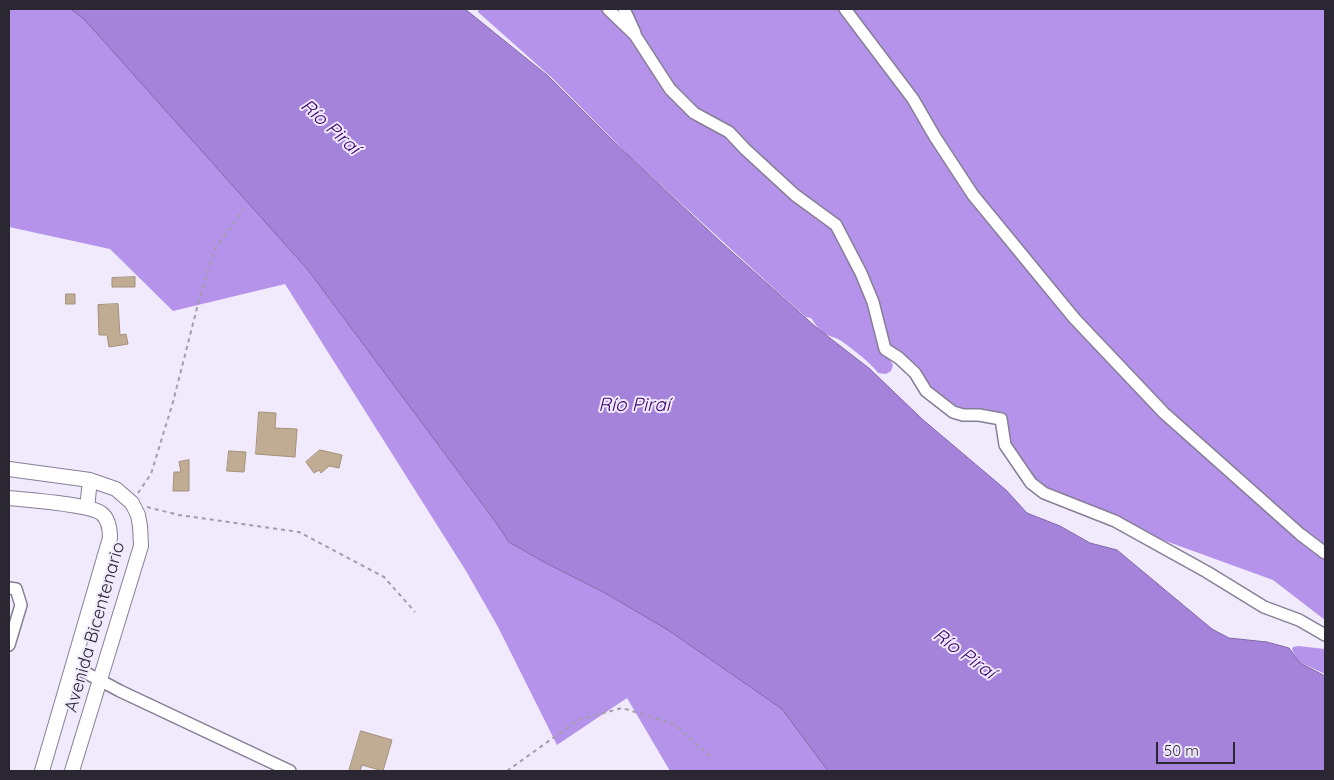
<!DOCTYPE html>
<meta charset="utf-8">
<style>
body{margin:0}
#map{position:relative;width:1334px;height:780px;overflow:hidden;background:#f0eafc;font-family:Quicksand,sans-serif}
canvas{display:block}
.frame{position:absolute;inset:0;border:10px solid #2b2732;pointer-events:none}
.scale{position:absolute;left:1156px;top:742px;width:79px;height:22px;box-sizing:border-box;border:2px solid #2b2732;border-top:0;padding-left:6px;font-size:15px;line-height:18px;white-space:nowrap;color:#2b2732;-webkit-text-stroke:4px #f0eafc;paint-order:stroke}
</style>
<div id="map">
<canvas width="1334" height="780"></canvas>
<div class="frame"></div>
<div class="scale">50 m</div>
</div>
<script>
const c = document.querySelector('canvas').getContext('2d');
c.lineJoin = 'round';
function fillPath(path, color) {
  c.fillStyle = color;
  c.fill(path, 'evenodd');
}
function stroke(path, color, width, dash) {
  c.strokeStyle = color;
  c.lineWidth = width;
  c.lineCap = dash ? 'butt' : 'round';
  c.setLineDash(dash || []);
  c.stroke(path);
}
function drawText(font, color, halo, rows, align = 'center') {
  c.font = font + ' Quicksand,sans-serif';
  c.lineWidth = 4;
  c.setLineDash([]);
  c.textBaseline = 'middle';
  c.strokeStyle = halo;
  c.fillStyle = color;
  for (const [text, x, y, turn = 0] of rows) {
    c.save();
    c.translate(x, y);
    c.rotate((+turn || 0) * Math.PI / 180);
    c.textAlign = isNaN(turn) ? turn : align;
    if (halo) c.strokeText(text, 0, 0);
    c.fillText(text, 0, 0);
    c.restore();
  }
}
fillPath(new Path2D(`
 M 9,9 L 71,9 L 84,18 L 308,270 L 492,517 L 509,542 L 542,561 L 605,593 L 668,630 L 782,709 L 828,771 L 670,771 L 627,698 L 557,745 L 498,627 L 466,571 L 285,284 L 173,311 L 110,249 L 9,227 Z
 M 479,9 L 606,9 L 619,22 L 669,91 L 726,133 L 833,226 L 859,277 L 885,353 L 893,365 L 891,371 L 886,374 L 878,373 C 872,364 848,345 838,339 C 831,336 823,335 818,328 C 815,325 814,321 811,318 L 806,317 L 780,294 L 626,153 L 551,77 L 478,12 Z
 M 626,9 L 842,9 L 926,127 L 1072,320 L 1325,556 L 1325,620 L 1273,580 L 1138,531 L 1032,481 L 1008,444 L 1006,420 L 949,406 L 889,348 L 846,237 L 697,112 L 671,87 Z
 M 849,9 L 1325,9 L 1325,549 L 1186,429 L 1085,324 L 985,205 Z
 M 1298,646 L 1325,649 L 1325,674 L 1299,662 L 1292,650 L 1293,647 Z`), '#b593eb');
const water = new Path2D(`
 M 71,9 L 465,9 L 547,75 L 614,142 L 723,244 L 817,328 L 870,369 L 922,419 L 1006,490 L 1027,513 L 1060,526 L 1090,543 L 1117,550 L 1212,629 L 1229,638 L 1267,642 L 1289,648 L 1300,663 L 1325,676 L 1325,771 L 828,771 L 782,709 L 668,630 L 605,593 L 542,561 L 509,542 L 492,517 L 308,270 L 84,19 Z`);
fillPath(water, '#a683da');
stroke(water, '#8167a8', 1);
const building = new Path2D(`
 M 135,277 L 135,287 L 112,287 L 112,278 Z
 M 66,294 L 75,294 L 75,304 L 66,304 Z
 M 118,304 L 120,335 L 126,334 L 128,344 L 109,347 L 107,335 L 99,335 L 98,305 Z
 M 259,412 L 276,413 L 275,428 L 297,429 L 295,457 L 256,454 Z
 M 320,450 L 342,455 L 339,468 L 329,466 L 321,473 L 319,470 L 314,473 L 306,462 Z
 M 229,451 L 246,452 L 244,472 L 227,471 Z
 M 189,460 L 189,491 L 173,491 L 174,472 L 181,472 L 179,462 Z
 M 361,731 L 392,740 L 383,771 L 362,765 L 360,771 L 349,771 Z`);
fillPath(building, '#c0ac93');
stroke(building, '#a39078', 1);
const minor = new Path2D(`
 M 608,9 L 635,35 L 670,89 L 694,113 L 729,132 L 745,149 L 795,195 L 836,225 L 861,273 L 873,302 L 885,349 L 899,358 L 915,373 L 926,391 L 953,412 L 963,415 L 979,415 L 1001,419 L 1005,445 L 1031,483 L 1044,493 L 1115,521 L 1207,572 L 1264,607 L 1299,620 L 1325,635
 M 624,9 L 635,33
 M 845,9 L 913,99 L 935,137 L 973,195 L 1074,318 L 1164,413 L 1300,534 L 1325,553
 M 9,588 L 16,589 L 21,605 L 9,645
 M 73,666 L 120,691 L 290,771`);
const tertiary = new Path2D(`
 M 9,469 L 90,480 L 116,489 L 132,503 L 138,515 L 140,526 L 141,546 L 72,771
 M 9,498 C 27,500 88,504 101,513 C 109,519 110,529 110,538 L 42,771
 M 87,508 L 90,480`);
stroke(minor, '#877e98', 14);
stroke(tertiary, '#877e98', 16);
stroke(new Path2D(`
 M 138,493 L 151,474 L 173,402 L 198,304 L 214,250 L 244,209
 M 147,507 L 179,515 L 299,532 L 384,577 L 415,612
 M 507,771 L 578,720 L 622,708 L 674,724 L 714,760`), '#a29dac', 2, [4, 4]);
stroke(minor, '#fff', 11);
stroke(tertiary, '#fff', 14);
drawText('18px', '#2b2732', '#f0eafc', [
 ["Avenida Bicentenario",95,627,-74]
]);
drawText('italic 19px', '#3e006e', '#f0eafc', [
 ["Río Piraí",330,127,42],
 ["Río Piraí",634,405],
 ["Río Piraí",964,654,36]
]);
</script>
